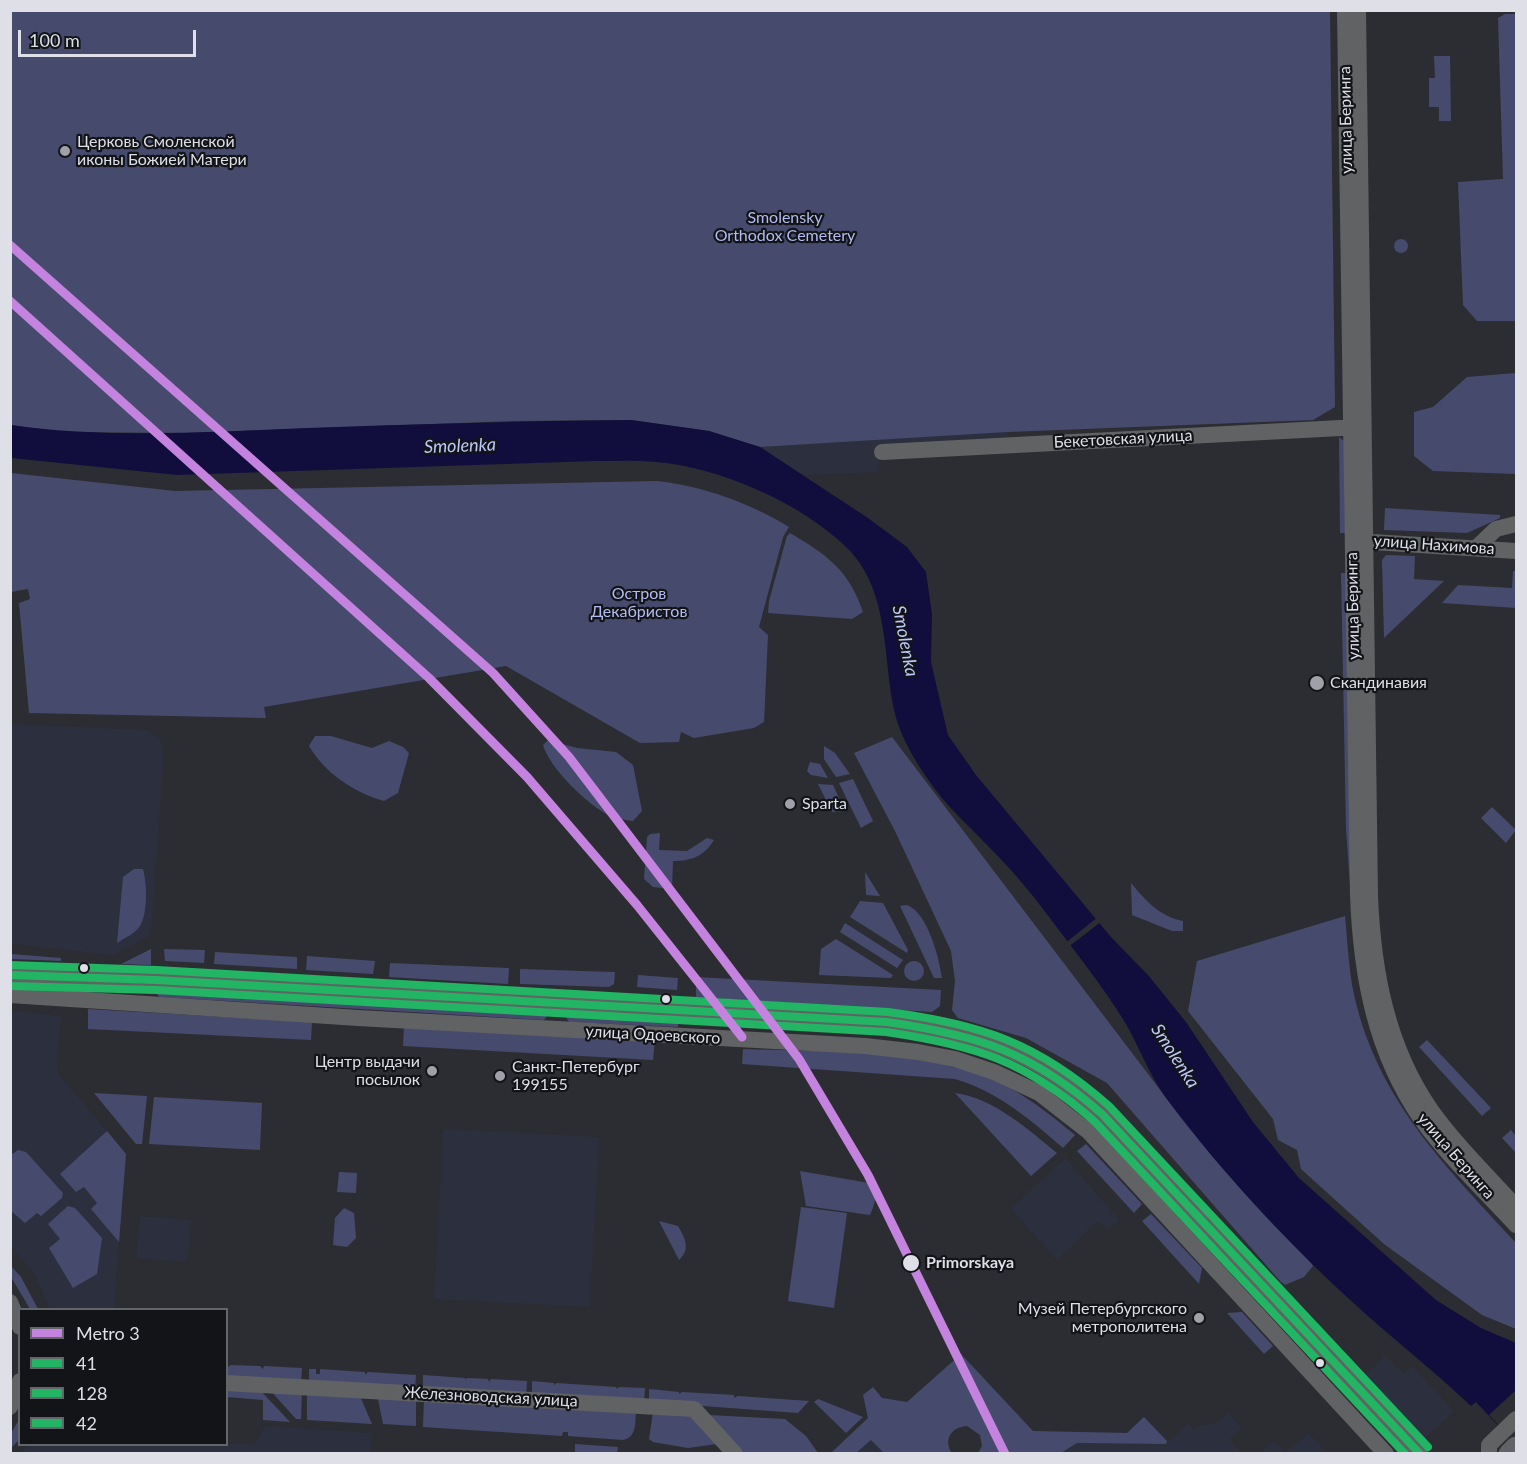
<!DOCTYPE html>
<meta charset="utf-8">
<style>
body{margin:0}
#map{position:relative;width:1527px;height:1464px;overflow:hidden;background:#2c2d32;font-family:Lato,sans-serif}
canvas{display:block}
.frame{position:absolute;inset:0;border:12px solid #dedfe7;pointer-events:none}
.legend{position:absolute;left:18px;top:1308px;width:210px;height:138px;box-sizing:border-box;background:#121418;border:2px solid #64656b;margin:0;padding:8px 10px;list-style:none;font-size:18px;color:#dedfe7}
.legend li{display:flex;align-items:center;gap:12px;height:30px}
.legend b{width:30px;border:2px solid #64656b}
.scale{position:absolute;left:18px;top:30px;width:178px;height:27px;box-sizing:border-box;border:3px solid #dedfe7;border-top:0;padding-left:8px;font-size:18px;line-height:21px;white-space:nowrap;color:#dedfe7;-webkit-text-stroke:4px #121418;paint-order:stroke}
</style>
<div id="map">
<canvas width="1527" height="1464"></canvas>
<div class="frame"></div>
<ul class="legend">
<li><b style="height:8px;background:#c483df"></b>Metro 3</li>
<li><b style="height:8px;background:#21b564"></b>41</li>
<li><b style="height:8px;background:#21b564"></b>128</li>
<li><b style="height:8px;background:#21b564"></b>42</li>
</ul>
<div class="scale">100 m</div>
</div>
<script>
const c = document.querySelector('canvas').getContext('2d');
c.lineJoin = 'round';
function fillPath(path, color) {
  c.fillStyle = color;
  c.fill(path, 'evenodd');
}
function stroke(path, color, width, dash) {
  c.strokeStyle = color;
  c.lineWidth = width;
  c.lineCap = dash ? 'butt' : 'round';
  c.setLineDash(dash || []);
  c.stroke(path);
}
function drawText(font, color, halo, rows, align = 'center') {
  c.font = font + ' Lato,sans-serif';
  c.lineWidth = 4.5;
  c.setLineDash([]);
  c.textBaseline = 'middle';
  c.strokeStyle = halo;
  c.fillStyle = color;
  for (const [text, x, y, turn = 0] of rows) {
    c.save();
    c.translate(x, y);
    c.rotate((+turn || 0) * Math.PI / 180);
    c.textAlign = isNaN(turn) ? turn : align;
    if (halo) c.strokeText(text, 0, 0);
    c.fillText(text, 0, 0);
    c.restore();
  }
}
fillPath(new Path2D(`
 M 1008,432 L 1008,446 L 877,452 L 880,472 L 804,475 L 760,447 Z
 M 11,724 L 148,730 L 160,739 L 164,753 L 151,935 L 114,955 L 11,944 Z
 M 11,1011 L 61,1016 L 57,1072 L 126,1154 L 114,1309 L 50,1309 L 35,1275 L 11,1246 Z
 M 443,1129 L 599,1137 L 590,1307 L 434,1299 Z
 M 1065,1158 L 1120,1220 L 1109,1229 L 1098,1221 L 1057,1260 L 1011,1209 Z
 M 140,1216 L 191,1220 L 187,1262 L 136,1258 Z
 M 1385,1356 L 1403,1374 L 1412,1366 L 1454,1411 L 1425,1438 L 1365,1375 Z
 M 1228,1413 L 1242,1428 L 1229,1440 L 1242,1453 L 1063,1453 L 1077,1443 L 1166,1444 L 1188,1424 L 1194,1430 L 1200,1425 L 1217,1423 Z
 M 266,1426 L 372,1433 L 370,1453 L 21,1453 L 30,1444 L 253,1444 Z
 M 1308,1433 L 1327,1453 L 1285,1453 Z
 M 871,1440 L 884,1453 L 856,1454 Z
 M 1274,1441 L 1285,1453 L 1261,1453 Z`), '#2c2f3e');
fillPath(new Path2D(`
 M 11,11 L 1330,11 L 1335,407 L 1313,420 L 1008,432 L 760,447 L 709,431 L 631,420 L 513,421 L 186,433 L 62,432 L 11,425 Z
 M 1505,14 L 1516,14 L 1516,321 L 1477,321 L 1463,305 L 1458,182 L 1503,179 L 1498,18 Z
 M 1434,56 L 1450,56 L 1451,121 L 1439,121 L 1439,107 L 1429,107 L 1429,78 L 1435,78 Z
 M1394 246a7 7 0 1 1 14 0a7 7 0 1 1-14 0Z
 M 1516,373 L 1516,474 L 1433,471 L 1414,456 L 1414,412 L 1433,407 L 1467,377 Z
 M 1339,437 L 1344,441 L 1345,533 L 1340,533 Z
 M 11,473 L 175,491 L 657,481 C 703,486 750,503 789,527 L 783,537 L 759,627 L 768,635 L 764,722 L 754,728 L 694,738 L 681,732 L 679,742 L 640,743 L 506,666 L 264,707 L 266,718 L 29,713 L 19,603 L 30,599 L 28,589 L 11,592 Z
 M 1385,508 L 1500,515 L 1500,518 L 1467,533 L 1384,530 Z
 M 790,533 C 827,555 849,570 863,612 L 852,619 L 768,613 L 769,601 L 787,536 Z
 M 1386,555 L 1415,556 L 1414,579 L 1444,581 L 1384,638 L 1382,560 Z
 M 1513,571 L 1516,571 L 1516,608 L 1442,603 L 1458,585 L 1512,588 Z
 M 1341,573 L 1347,573 L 1352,885 L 1350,885 L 1346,829 Z
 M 315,736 L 331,736 L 372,748 L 389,741 L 403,747 L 409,753 L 398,793 L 384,801 C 353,792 325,773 309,746 Z
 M 892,737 L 1167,1099 L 1308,1258 L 1313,1266 L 1304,1277 L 1285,1285 L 1280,1281 L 1107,1083 L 1026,1038 L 958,1018 L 952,1010 L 955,981 L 951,951 L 895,831 L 854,753 Z
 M 548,740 L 577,748 L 616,752 L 633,765 L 642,811 L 633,821 C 626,820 617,819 610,816 C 588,805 550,769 543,745 Z
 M 824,746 L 835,753 L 850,774 L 836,777 L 824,759 Z
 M 810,762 L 820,764 L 828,778 L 811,775 L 807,771 Z
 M 853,779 L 873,821 L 861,828 L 839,783 Z
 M 818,784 L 833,785 L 845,811 L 832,812 Z
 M 1492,807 L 1516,830 L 1506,843 L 1481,818 Z
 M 660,833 L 659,850 L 687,851 L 707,838 L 714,840 C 704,856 692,861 673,861 L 672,889 L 653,887 L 644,879 L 647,837 L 650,834 Z
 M 134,869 L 143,869 C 147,884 148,913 140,926 C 135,934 124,938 117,943 L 123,877 Z
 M 865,872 L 880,896 L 866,895 Z
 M 1131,883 C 1146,901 1159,916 1183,921 L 1183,931 L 1172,931 L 1132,915 Z
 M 860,901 L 883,903 L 908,950 L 907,953 L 850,917 Z
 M 907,905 C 928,913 939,958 942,978 L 934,978 L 900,906 Z
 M 1345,916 C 1348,947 1349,978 1357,1007 C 1383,1106 1450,1171 1516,1243 L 1516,1329 L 1482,1315 L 1384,1244 L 1301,1169 L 1297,1150 L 1278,1140 L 1273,1119 L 1188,1011 L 1197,961 Z
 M 845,923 L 903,960 L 897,968 L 840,932 Z
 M 836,939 L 893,975 L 891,978 L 819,975 L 821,949 Z
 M 151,949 L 151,965 L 121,964 Z
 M 164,949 L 205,950 L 204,963 L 165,961 Z
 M 215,952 L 297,957 L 297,969 L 214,964 Z
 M 11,954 L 61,958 L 61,961 L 11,959 Z
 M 307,956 L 375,961 L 373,974 L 306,970 Z
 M904 971a10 10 0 1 1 20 0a10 10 0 1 1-20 0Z
 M 390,963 L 509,968 L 508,984 L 389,977 Z
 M 520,969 L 615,972 L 614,984 L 609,987 L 520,984 Z
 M 638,975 L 678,978 L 677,990 L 637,987 Z
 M 696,977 L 941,990 L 940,1006 L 932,1012 L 696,997 Z
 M 160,992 L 545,1014 L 547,1016 L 544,1020 L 160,997 L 157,995 Z
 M 88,1009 L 312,1022 L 311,1040 L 88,1029 Z
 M 569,1015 L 678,1021 L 678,1027 L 569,1022 L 566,1017 Z
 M 687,1017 C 779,1023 894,1021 981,1048 C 1027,1063 1067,1096 1103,1127 L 1404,1453 L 1401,1453 L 1098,1129 C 1063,1099 1027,1073 983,1055 C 935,1035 881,1033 830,1030 C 782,1027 735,1024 687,1021 Z
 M 404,1026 L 655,1040 L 653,1060 L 403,1046 Z
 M 1427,1040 L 1491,1108 L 1482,1116 L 1419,1047 Z
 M 743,1049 C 820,1052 900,1048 975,1073 C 1012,1084 1046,1111 1075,1135 L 1063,1148 C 1031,1120 997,1091 955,1079 L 742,1064 Z
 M 94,1093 L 147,1096 L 142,1144 L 136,1144 Z
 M 955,1093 C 993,1098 1028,1129 1057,1153 L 1031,1176 Z
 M 154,1097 L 262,1103 L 260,1150 L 149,1144 Z
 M 1511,1130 L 1516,1136 L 1516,1153 L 1502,1138 Z
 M 107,1131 L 126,1154 L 119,1242 L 91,1209 L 97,1203 L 84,1187 L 76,1192 L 60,1174 Z
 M 1086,1144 L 1142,1204 L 1134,1213 L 1077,1151 Z
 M 18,1150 L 26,1152 L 63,1193 L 62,1198 L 41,1216 L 37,1213 L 25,1223 L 11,1211 L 11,1155 Z
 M 800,1171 L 869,1183 C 878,1194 876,1202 870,1215 L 806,1206 Z
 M 339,1172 L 357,1173 L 356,1193 L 337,1192 Z
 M 68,1206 L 75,1208 L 102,1238 L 97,1274 L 73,1288 L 49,1248 L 60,1239 L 48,1224 Z
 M 801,1207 L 847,1213 L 834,1308 L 788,1301 Z
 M 344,1208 L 354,1213 L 356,1238 L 347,1247 L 333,1245 L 335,1218 Z
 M 1151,1214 L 1202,1268 L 1199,1284 L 1142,1221 Z
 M 659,1221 L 678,1226 C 685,1238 691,1249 679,1260 Z
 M 11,1266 L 21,1277 L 38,1309 L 30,1309 L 11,1277 Z
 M 1242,1312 L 1273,1346 L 1264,1354 L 1227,1313 Z
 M 961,1354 L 1033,1431 L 1127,1433 L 1144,1417 L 1167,1441 L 1166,1444 L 1077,1443 L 1061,1453 L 978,1453 L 982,1446 L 980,1435 L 967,1426 C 951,1427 943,1440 952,1453 L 884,1453 L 871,1440 L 856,1453 L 831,1453 L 868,1418 L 863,1395 L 873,1387 L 882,1398 L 907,1402 Z
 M 227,1365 L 229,1367 L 230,1365 L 260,1366 L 263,1369 L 264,1366 L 302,1368 L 301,1384 L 227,1379 Z
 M 309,1369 L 316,1369 L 316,1374 L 320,1374 L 320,1369 L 365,1372 L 365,1375 L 368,1372 L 416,1375 L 415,1390 L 309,1384 Z
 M 423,1375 L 465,1378 L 465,1380 L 467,1378 L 488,1379 L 489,1382 L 491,1379 L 527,1381 L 526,1396 L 423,1390 Z
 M 532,1381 L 554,1383 L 554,1385 L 557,1383 L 616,1387 L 617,1389 L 619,1387 L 645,1388 L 644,1403 L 532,1396 Z
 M 226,1388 L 260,1390 L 290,1422 L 263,1420 L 263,1400 L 227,1397 Z
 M 269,1389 L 302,1391 L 301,1419 L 296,1419 Z
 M 649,1389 L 679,1392 L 679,1394 L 682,1392 L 734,1395 L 734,1398 L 738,1396 L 809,1401 L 798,1413 L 649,1402 Z
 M 307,1392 L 360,1396 L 372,1424 L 307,1420 Z
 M 416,1398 L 416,1426 L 383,1424 L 378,1399 Z
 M 424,1398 L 636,1410 C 635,1423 637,1437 623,1440 L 568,1436 L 568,1432 L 563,1432 L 562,1436 L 423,1427 Z
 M 818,1399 L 863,1417 L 846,1433 L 814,1402 Z
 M 653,1412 L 687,1413 L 717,1444 L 688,1448 L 653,1442 L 649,1439 Z
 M 709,1415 L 785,1419 L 806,1436 L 818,1453 L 741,1453 Z
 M 19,1420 L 19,1440 L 11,1448 L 11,1433 Z
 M 575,1444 L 618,1447 L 617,1453 L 575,1453 Z`), '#464b6d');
fillPath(new Path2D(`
 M 631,420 L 709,431 L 760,447 L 868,518 L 907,547 L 926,572 L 932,614 L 931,662 L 948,735 L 976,775 L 1111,937 L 1148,975 L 1186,1022 L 1253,1122 L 1299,1178 L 1436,1300 L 1481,1328 L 1516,1343 L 1516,1445 L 1476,1402 L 1471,1406 C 1431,1368 1388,1335 1348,1298 C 1285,1240 1220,1170 1169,1102 C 1151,1079 1140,1049 1126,1024 C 1103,986 1073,949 1046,913 C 1029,890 1009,867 988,846 C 968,825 946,806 929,781 C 915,761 901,738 895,714 C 882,659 891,590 846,547 C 801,503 719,467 656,462 C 636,460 615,461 595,461 L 177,475 L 11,458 L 11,425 C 109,439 208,432 307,428 C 415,424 523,421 631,420 Z`), '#110e3e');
fillPath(new Path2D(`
 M 1098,917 L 1102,921 L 1067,948 L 1064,944 Z
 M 1516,1390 L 1516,1445 L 1489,1415 Z`), '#2c2d32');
stroke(new Path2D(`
 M 1345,10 L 1358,895 C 1361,976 1375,1052 1422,1120 C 1449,1158 1485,1191 1516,1225
 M 1358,10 L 1370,896 C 1373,971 1387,1047 1431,1110 C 1456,1145 1487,1175 1516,1207
 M 882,452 L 1360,427
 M 1356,541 L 1516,551
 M 1476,548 L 1496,529 L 1516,524
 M 10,975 L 156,980 L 887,1022 C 977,1033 1035,1049 1102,1114 L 1420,1454
 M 10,995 L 358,1018 L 865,1046 L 918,1052 L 955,1059 L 994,1072 L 1039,1093 L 1089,1132 L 1386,1454
 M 10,1302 L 20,1327
 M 226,1383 L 694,1409 L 735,1454
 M 10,1407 L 20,1381
 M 1489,1454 L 1489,1445 L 1516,1419`), '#616264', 16);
stroke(new Path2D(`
 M 1509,1454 L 1516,1447`), '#626366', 21);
stroke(new Path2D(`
 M 10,975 L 156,980 L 887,1022 C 978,1035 1032,1052 1102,1114 L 1420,1454`), '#21b564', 8);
stroke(new Path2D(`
 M 10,986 L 156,990 L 886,1032 C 975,1045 1027,1061 1095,1122 L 1405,1454`), '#21b564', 8);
stroke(new Path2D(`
 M 10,965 L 157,970 L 888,1012 C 981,1024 1038,1043 1109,1106 L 1428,1447`), '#21b564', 8);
stroke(new Path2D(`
 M 10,245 L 493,673 L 569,757 L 799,1059 L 868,1175 L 1005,1454
 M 10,301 L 429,678 L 527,777 L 637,905 L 742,1037`), '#c483df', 9);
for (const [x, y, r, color] of [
 [65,151,6,"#a0a1a8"],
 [1317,683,8,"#a0a1a8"],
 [790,804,6,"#a0a1a8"],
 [84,968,5,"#dedfe7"],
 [666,999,5,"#dedfe7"],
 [432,1071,6,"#a0a1a8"],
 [500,1076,6,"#a0a1a8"],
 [911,1263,9,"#dedfe7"],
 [1199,1318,6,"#a0a1a8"],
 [1320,1363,5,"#dedfe7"]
]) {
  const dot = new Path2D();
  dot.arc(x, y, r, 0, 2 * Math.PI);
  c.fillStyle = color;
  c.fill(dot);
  stroke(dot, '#121418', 2);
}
drawText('16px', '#dedfe7', '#121418', [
 ["улица Беринга",1346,120,-91],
 ["Бекетовская улица",1123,439,-3],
 ["улица Нахимова",1434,545,4],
 ["улица Беринга",1353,606,-91],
 ["улица Одоевского",653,1035,3],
 ["улица Беринга",1456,1156,49],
 ["Железноводская улица",491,1397,3]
]);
drawText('16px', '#dedfe7', '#121418', [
 ["Церковь Смоленской",77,142],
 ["иконы Божией Матери",77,160],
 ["Скандинавия",1330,683],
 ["Sparta",802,804],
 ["Центр выдачи",420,1062,"right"],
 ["посылок",420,1080,"right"],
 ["Санкт-Петербург",512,1067],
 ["199155",512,1085],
 ["Музей Петербургского",1187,1309,"right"],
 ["метрополитена",1187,1327,"right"]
], 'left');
drawText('16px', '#b2bcf1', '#121418', [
 ["Smolensky",785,218],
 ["Orthodox Cemetery",785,236],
 ["Остров",639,594],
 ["Декабристов",639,612]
]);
drawText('bold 16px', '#dedfe7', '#121418', [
 ["Primorskaya",926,1263]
], 'left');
drawText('italic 18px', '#bcc7fb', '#121418', [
 ["Smolenka",460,446,-2],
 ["Smolenka",905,641,79],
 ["Smolenka",1175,1056,57]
]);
</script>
